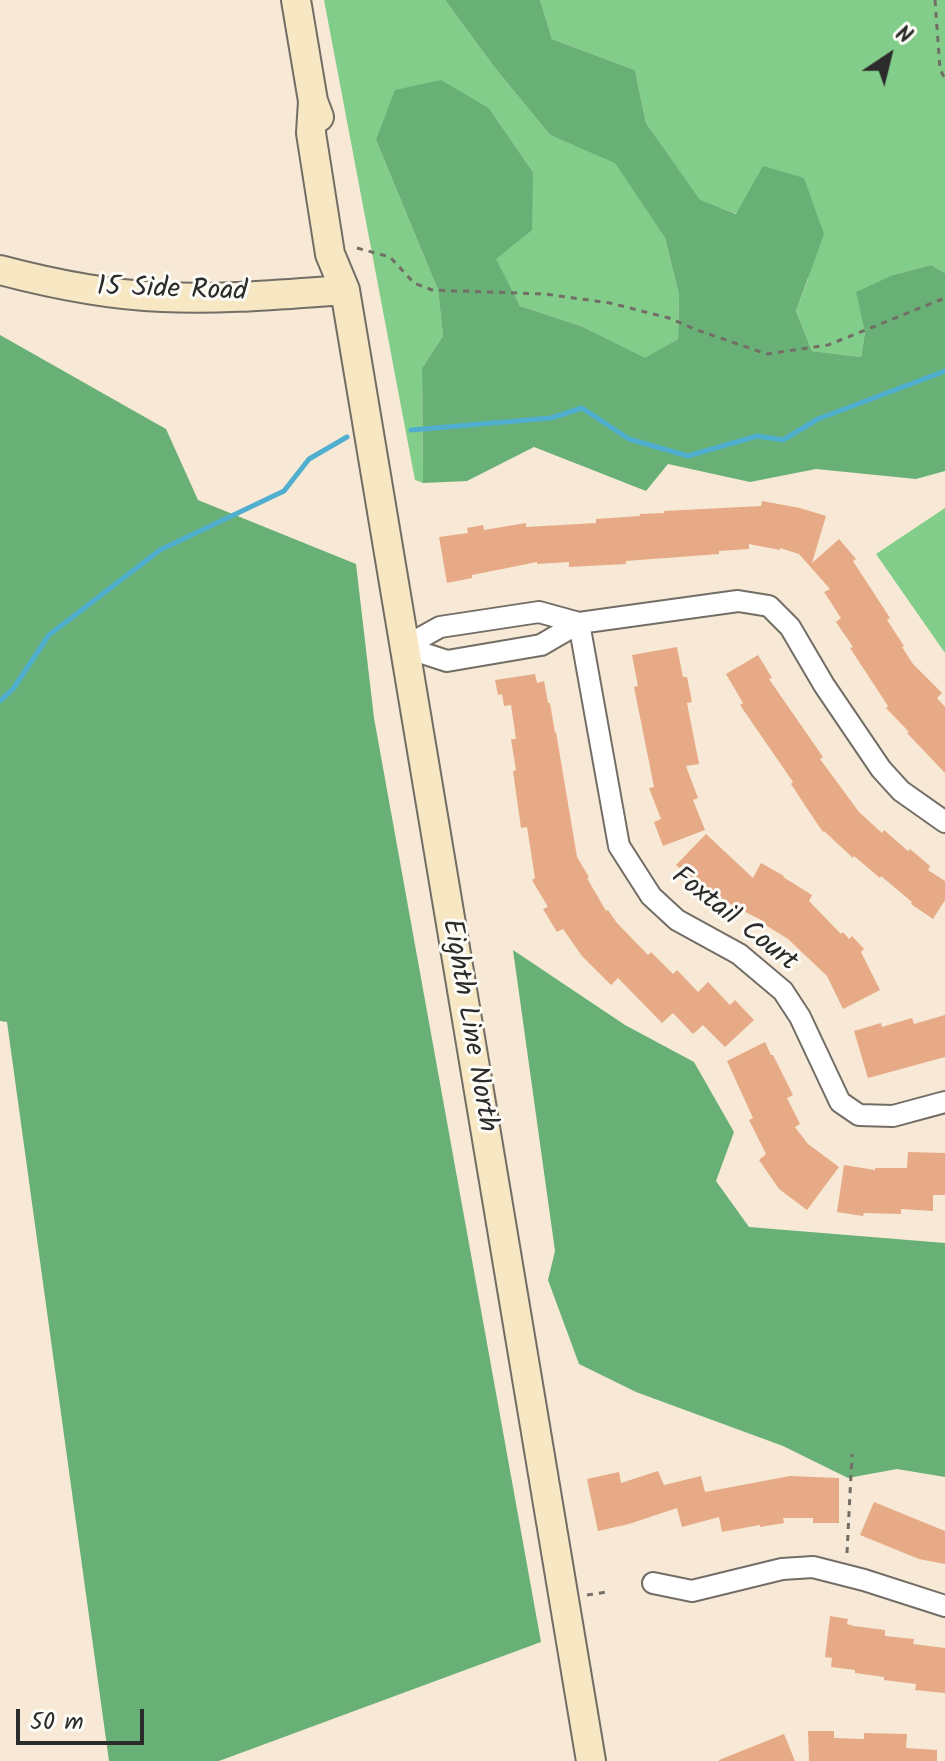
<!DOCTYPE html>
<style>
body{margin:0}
#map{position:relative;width:945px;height:1761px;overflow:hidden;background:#f7e9d5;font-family:Kalam,sans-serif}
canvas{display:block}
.north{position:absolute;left:849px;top:16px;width:80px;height:80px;-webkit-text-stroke:6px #fdfcf7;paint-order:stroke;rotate:35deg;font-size:22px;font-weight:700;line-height:32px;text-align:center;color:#2b2b2b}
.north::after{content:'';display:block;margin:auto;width:28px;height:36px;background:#2b2b2b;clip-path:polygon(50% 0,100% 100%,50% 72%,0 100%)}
.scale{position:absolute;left:16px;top:1709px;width:128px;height:36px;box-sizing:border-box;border:4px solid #2b2b2b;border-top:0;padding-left:10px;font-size:24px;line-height:28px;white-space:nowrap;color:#2b2b2b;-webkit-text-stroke:6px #fdfcf7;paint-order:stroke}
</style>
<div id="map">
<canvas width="945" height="1761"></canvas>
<div class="north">N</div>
<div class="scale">50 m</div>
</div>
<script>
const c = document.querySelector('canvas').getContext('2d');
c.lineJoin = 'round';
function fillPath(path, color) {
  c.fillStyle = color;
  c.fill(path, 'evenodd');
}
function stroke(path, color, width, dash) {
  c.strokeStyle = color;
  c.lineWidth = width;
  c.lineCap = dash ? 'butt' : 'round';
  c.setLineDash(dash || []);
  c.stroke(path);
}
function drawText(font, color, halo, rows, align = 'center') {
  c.font = font + ' Kalam,sans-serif';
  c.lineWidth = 6;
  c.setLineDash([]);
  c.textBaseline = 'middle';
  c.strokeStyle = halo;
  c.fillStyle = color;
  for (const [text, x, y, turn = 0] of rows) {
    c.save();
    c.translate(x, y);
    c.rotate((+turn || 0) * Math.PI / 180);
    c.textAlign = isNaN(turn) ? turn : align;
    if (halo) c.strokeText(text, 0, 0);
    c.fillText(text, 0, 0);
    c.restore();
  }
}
fillPath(new Path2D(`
 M 324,0 L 445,0 L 495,68 L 550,135 L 615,162 L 665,238 L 679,295 L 678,339 L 645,359 L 581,326 L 520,306 L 495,259 L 533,172 L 489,108 L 441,81 L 376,140 L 438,290 L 443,336 L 422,368 L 423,483 L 415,480 Z
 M 540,0 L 945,0 L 945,273 L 931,265 L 893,275 L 865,332 L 861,357 L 812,351 L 796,311 L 808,279 L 737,214 L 700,201 L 646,123 L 635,70 L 552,39 Z
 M 945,508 L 945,653 L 876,554 Z`), '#82cd8a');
fillPath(new Path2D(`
 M 445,0 L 540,0 L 552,39 L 635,70 L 646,123 L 700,200 L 736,214 L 763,166 L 804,178 L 824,234 L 796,311 L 812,351 L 861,357 L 865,332 L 856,292 L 893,275 L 931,265 L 945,273 L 945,471 L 916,479 L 816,469 L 750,482 L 668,464 L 646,491 L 534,447 L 467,481 L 423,483 L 422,368 L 443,336 L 438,290 L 376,140 L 395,90 L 441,80 L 489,108 L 533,172 L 532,230 L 496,259 L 520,306 L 581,326 L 645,358 L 678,339 L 679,295 L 665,238 L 615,163 L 550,135 L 495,68 Z
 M 0,335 L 166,429 L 198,500 L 356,564 L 374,718 L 541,1642 L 219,1761 L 109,1761 L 7,1022 L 0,1021 Z
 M 513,950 L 625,1025 L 694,1062 L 734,1132 L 716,1181 L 749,1227 L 945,1243 L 945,1477 L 897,1469 L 848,1478 L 783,1446 L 636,1392 L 579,1364 L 548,1280 L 555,1251 Z`), '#69b076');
stroke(new Path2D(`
 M 411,430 L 551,418 L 582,408 L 629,439 L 688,456 L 757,436 L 783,440 L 818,419 L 945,371
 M 0,701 L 13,689 L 49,635 L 160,550 L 284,491 L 309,459 L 347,437`), '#50aecf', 5);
fillPath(new Path2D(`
 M 762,501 L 800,508 L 826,516 L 812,563 L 839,539 L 856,559 L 853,561 L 890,618 L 887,620 L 904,646 L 902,647 L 913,664 L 942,693 L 937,698 L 945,707 L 945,773 L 907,733 L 909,732 L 886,708 L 888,706 L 850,648 L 853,647 L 836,622 L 841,618 L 824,592 L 830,589 L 799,554 L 780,548 L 780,550 L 749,544 L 749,549 L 719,551 L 719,554 L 626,561 L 626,564 L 569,567 L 569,562 L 537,564 L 537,562 L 472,575 L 472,578 L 447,583 L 439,537 L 468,533 L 467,528 L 483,525 L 484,530 L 526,523 L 526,527 L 596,523 L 596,519 L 640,516 L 640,514 L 664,513 L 664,511 L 761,506 Z
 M 677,647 L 683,677 L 687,677 L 692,702 L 687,703 L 699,764 L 686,766 L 698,798 L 693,800 L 705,830 L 663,846 L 654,822 L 661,819 L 649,788 L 654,787 L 634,687 L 638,686 L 632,655 Z
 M 758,655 L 772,678 L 769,679 L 823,757 L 820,759 L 859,812 L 882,833 L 884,830 L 908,851 L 910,849 L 930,866 L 928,870 L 945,881 L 945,900 L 933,919 L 911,904 L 912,902 L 881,876 L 880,878 L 854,856 L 853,858 L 824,831 L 823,832 L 808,810 L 791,784 L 793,782 L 740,705 L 743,703 L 726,674 Z
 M 535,674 L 537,683 L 544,681 L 548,703 L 550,703 L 555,733 L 556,732 L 577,857 L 589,877 L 587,878 L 606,911 L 608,910 L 617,923 L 648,955 L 651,952 L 673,974 L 677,970 L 698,992 L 708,982 L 730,1005 L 735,1000 L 754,1020 L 725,1047 L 703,1025 L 693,1034 L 673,1013 L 662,1023 L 618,978 L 611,985 L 582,956 L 563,929 L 557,932 L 543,909 L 548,907 L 532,880 L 535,878 L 527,827 L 521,828 L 513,771 L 516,770 L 511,739 L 516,739 L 511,705 L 504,706 L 502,694 L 498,695 L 495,680 Z
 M 706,834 L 753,878 L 761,863 L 784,876 L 783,877 L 812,895 L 809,901 L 841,934 L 843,932 L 849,939 L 852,936 L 864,949 L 861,952 L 880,990 L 843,1009 L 827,976 L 788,939 L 764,924 L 765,922 L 724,901 L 722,903 L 698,881 L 696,884 L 676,865 Z
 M 945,1015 L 945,1057 L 868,1078 L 854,1031 L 881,1023 L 882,1027 L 912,1018 L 914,1024 Z
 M 765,1042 L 771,1055 L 773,1055 L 793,1095 L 787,1098 L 800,1124 L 795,1127 L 808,1144 L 839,1167 L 807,1210 L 779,1189 L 759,1160 L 766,1154 L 749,1120 L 753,1118 L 727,1061 Z
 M 908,1152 L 945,1153 L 945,1195 L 933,1195 L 933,1211 L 901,1209 L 901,1214 L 864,1213 L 863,1216 L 837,1212 L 844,1165 L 875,1170 L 875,1168 L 907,1168 Z
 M 658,1471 L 664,1485 L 701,1476 L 705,1492 L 790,1476 L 839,1478 L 839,1523 L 813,1523 L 813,1518 L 783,1518 L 784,1523 L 760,1527 L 760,1525 L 722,1532 L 719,1517 L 682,1527 L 677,1508 L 629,1524 L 598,1531 L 587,1479 L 619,1472 L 621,1483 Z
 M 874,1502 L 945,1531 L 945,1564 L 919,1559 L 860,1535 Z
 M 830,1616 L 848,1619 L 847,1624 L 854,1626 L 885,1630 L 885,1636 L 914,1639 L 913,1644 L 945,1648 L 945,1693 L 915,1690 L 916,1684 L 884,1680 L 884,1677 L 855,1673 L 855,1670 L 831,1667 L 832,1658 L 825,1657 Z
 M 808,1731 L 834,1731 L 834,1738 L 864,1739 L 864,1733 L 907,1734 L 906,1748 L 937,1750 L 937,1761 L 809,1761 Z
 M 784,1734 L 795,1761 L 719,1761 L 719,1760 Z`), '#e6aa86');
const street = new Path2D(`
 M 579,623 L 619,846 L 651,896 L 677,920 L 739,954 L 783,991 L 800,1017 L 840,1102 L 859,1115 L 893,1116 L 945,1102
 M 404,647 L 447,661 L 541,645 L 579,623 L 738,601 L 769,606 L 790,627 L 824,685 L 881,769 L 901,791 L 945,822
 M 404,647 L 440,627 L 539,612 L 579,623
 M 653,1583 L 692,1591 L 782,1569 L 813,1567 L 864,1580 L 945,1606`);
const secondary = new Path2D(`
 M 296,0 L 313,101 L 319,117
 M 313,101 L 311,133 L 330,254 L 345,290 L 591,1761
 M 0,270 C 53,284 107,295 162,297 C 223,300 285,294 345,290`);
stroke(street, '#726e66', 24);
stroke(secondary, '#726e66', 32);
stroke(new Path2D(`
 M 935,0 L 940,69 L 945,79
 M 357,248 L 390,257 L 414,283 L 432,290 L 545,294 L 610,303 L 669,318 L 697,330 L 767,354 L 828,345 L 945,298
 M 847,1553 L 852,1454
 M 587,1595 L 607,1592`), '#726e66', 3, [6, 6]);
stroke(street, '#fff', 20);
stroke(secondary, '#f7e8c3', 28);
drawText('28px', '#2b2b2b', '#fdfcf7', [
 ["15 Side Road",172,292,2],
 ["Foxtail Court",733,921,38],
 ["Eighth Line North",467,1026,80]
]);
</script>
